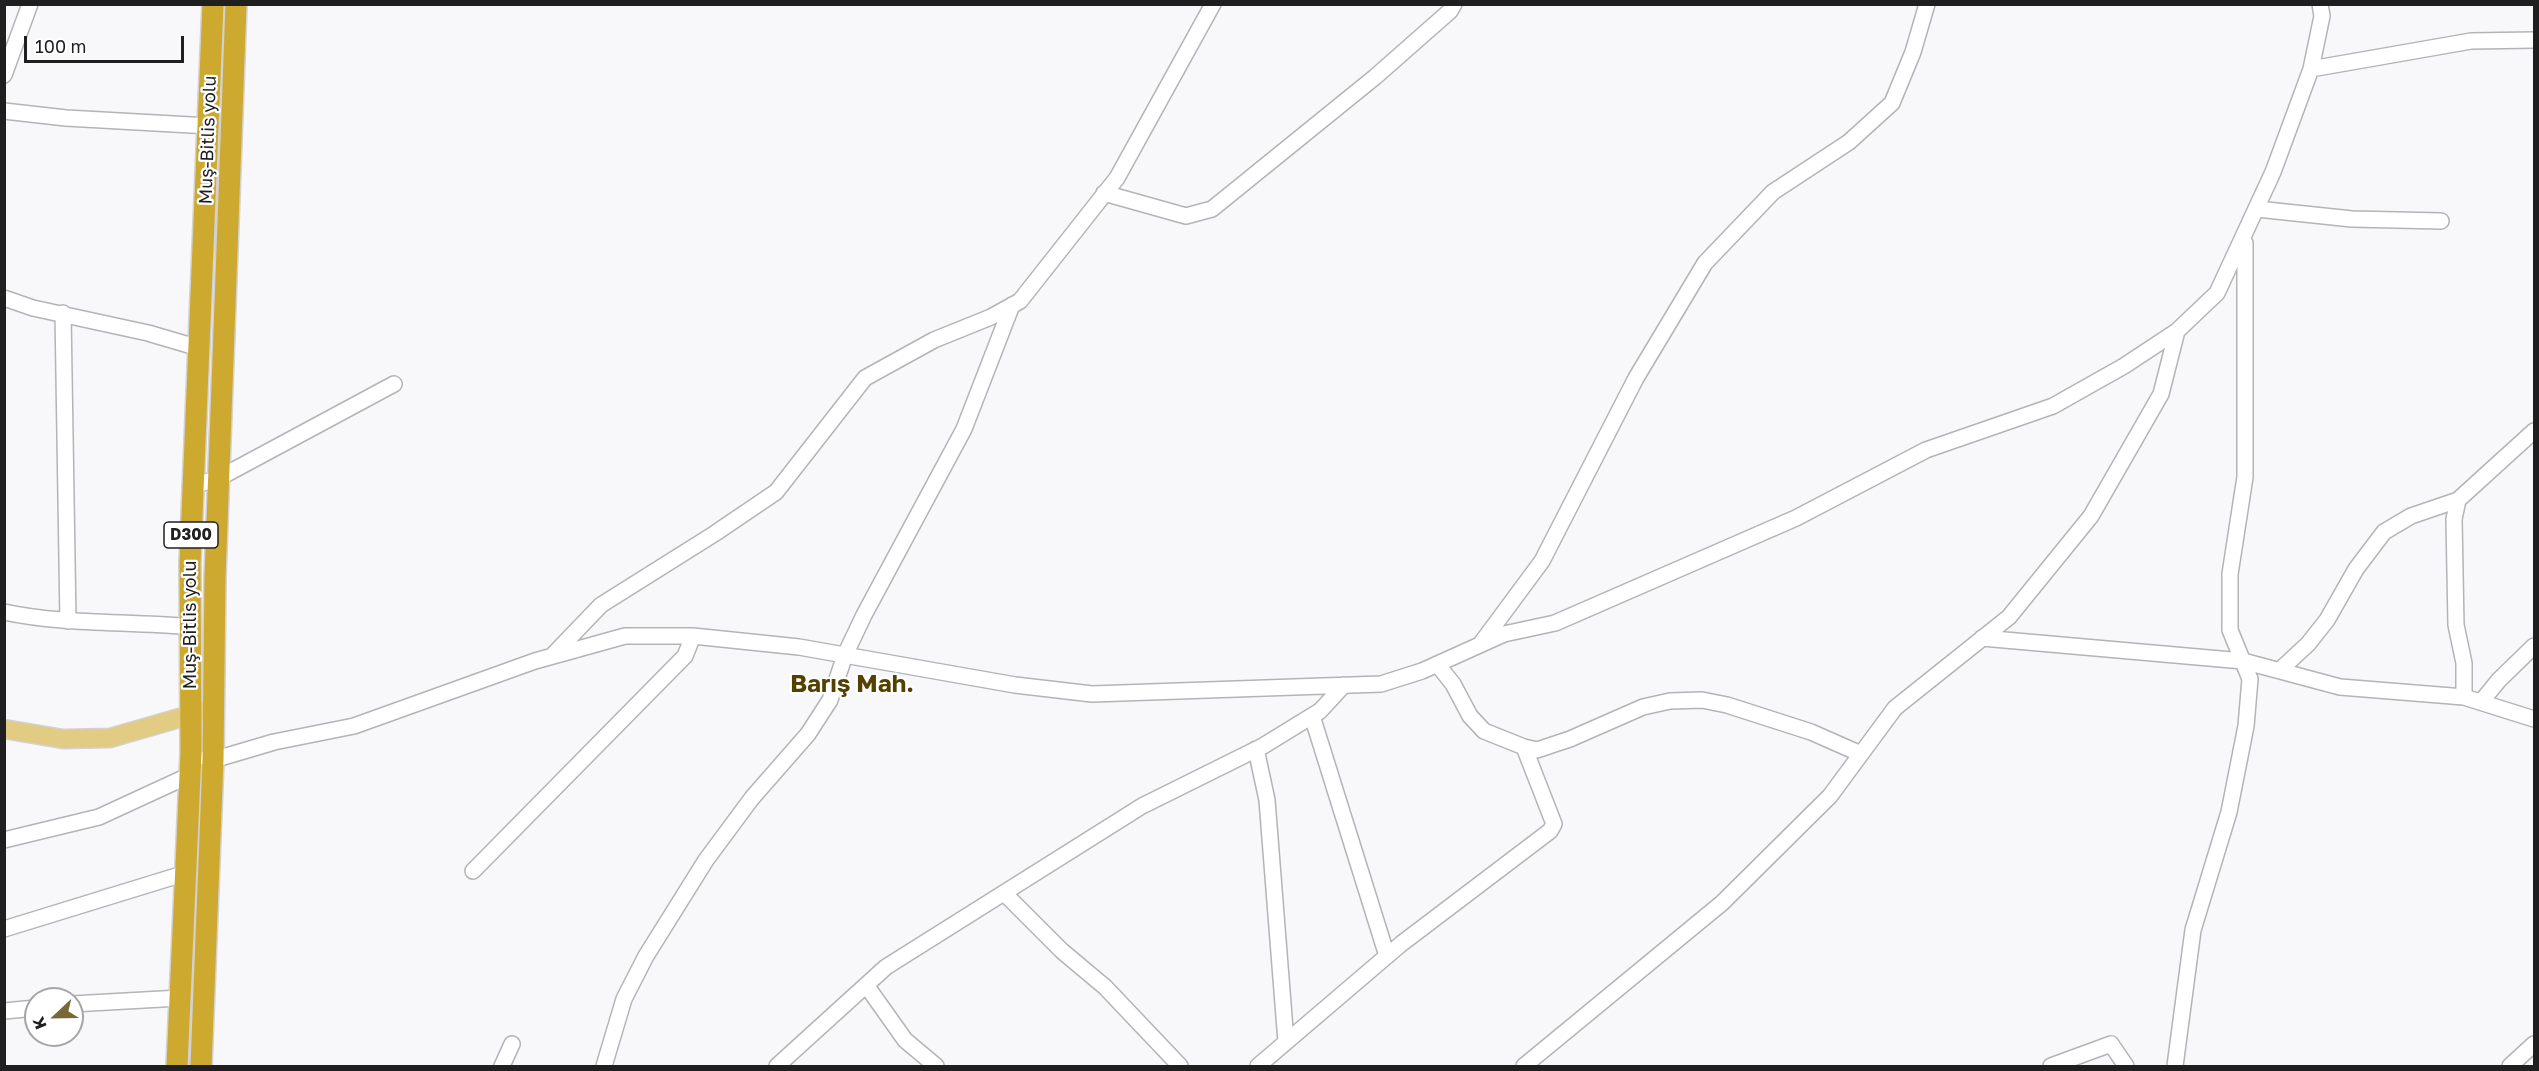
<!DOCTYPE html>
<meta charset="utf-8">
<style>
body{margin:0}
#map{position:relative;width:2539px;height:1071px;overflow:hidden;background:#f8f8fb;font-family:"Golos Text",sans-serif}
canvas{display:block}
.frame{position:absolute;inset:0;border:6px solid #1f1f20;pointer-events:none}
.north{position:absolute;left:24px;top:987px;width:60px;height:60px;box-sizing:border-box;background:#fff;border:2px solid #a5a5a6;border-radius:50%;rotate:248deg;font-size:16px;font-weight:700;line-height:24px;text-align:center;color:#1f1f20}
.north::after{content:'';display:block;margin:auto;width:21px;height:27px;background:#796836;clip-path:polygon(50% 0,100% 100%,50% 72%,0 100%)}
.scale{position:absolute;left:24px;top:36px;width:160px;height:27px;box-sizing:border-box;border:3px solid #1f1f20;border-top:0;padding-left:8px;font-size:18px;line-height:21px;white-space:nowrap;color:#1f1f20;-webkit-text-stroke:4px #fff;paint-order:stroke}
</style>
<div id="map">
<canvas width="2539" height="1071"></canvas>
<div class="frame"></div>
<div class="north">K</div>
<div class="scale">100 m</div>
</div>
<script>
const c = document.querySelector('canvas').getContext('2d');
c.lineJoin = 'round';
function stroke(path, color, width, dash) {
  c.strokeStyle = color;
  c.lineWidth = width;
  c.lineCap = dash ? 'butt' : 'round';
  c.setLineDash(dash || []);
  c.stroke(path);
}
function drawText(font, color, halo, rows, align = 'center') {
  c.font = font + ' "Golos Text",sans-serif';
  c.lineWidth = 4.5;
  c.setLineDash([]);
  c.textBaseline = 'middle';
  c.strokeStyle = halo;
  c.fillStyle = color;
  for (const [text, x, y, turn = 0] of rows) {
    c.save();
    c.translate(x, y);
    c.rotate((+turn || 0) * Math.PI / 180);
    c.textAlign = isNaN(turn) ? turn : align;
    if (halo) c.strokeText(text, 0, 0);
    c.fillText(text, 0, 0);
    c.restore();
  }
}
const minor = new Path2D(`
 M 2311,69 L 2471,41 L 2534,40
 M 4,75 L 30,4
 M 4,111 L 66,118 L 209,126
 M 1104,193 L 1186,216 L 1212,209 L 1375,77 L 1450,11 L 1454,4
 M 2257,209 L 2352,219 L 2441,221
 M 4,298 L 33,308 L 148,333 L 199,348
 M 63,313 L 68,621
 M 193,486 L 219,478 L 394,384
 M 2458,500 L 2454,519 L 2456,625 L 2464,663 L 2464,697
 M 4,612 C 65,625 128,621 190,627
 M 1982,638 L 2243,661 L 2340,687 L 2464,697 L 2534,719
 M 1482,642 L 1542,561 L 1636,378 L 1705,263 L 1773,192 L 1849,142 L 1892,103 L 1913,52 L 1927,4
 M 552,656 L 601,605 L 714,534 L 776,492 L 865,378 L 934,340 L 991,317 L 1020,301 L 1117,178 L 1213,4
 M 1437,664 L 1453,684 L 1470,716 L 1484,731 L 1524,747 L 1537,750 L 1570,739 L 1643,707 L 1670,701 L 1702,700 L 1727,705 L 1811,732 L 1861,754
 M 2280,670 L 2308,644 L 2327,620 L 2356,569 L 2384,532 L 2411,516 L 2458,500 L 2534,431
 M 2481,702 L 2499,680 L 2534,646
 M 1312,716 L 1387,956
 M 1256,749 L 1267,800 L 1286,1042
 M 206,758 L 213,760 L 274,742 L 354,726 L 535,661 L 625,636 L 693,636 L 799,647 L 1015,685 L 1092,694 L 1381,684 L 1422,671 L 1504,634 L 1555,623 L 1796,518 L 1926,450 L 2053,406 L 2124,366 L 2177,331 L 2217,293 L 2273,172 L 2311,69 L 2322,16 L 2320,4
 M 4,840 L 99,817 L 190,775
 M 473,871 L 685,656 L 693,636
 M 1005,894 L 1062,951 L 1105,987 L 1180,1066
 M 4,929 L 186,873
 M 866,985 L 905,1040 L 936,1066
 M 72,1004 L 180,998
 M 4,1011 L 36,1008
 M 502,1066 L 512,1044
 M 604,1066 L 624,999 L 646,956 L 706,860 L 752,798 L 808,734 L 830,700 L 845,655 L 864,615 L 964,429 L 1012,305
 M 777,1066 L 886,967 L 1142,806 L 1263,746 L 1320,711 L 1344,685
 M 1258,1066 L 1401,944 L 1550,831 L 1554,824 L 1524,747
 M 1524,1066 L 1722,903 L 1830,796 L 1895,708 L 2009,617 L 2091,516 L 2161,394 L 2177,331
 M 2051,1066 L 2111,1044 L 2126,1066
 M 2175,1066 L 2193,930 L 2229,812 L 2246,726 L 2250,679 L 2230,630 L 2230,574 L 2245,477 L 2245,243
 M 2510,1066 L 2534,1044`);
const major = new Path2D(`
 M 4,729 L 63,739 L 110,738 L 214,708`);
const highway = new Path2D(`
 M 177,1066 L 191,753 L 190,563 L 213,4
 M 201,1066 L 213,760 L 215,577 L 236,4`);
stroke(minor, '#b3b4b7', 18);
stroke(major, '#d2d2d2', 21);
stroke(highway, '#d2d2d2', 24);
stroke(minor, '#fff', 15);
stroke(major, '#e2cb83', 18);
stroke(highway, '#cea930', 21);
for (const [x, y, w] of [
 [191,535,54]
]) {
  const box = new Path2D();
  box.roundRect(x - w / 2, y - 13, w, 26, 4.5);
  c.fillStyle = '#fff';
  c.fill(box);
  stroke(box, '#1f1f20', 1.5);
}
drawText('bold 16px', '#1f1f20', null, [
 ["D300",191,535]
]);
drawText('18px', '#1f1f20', '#fff', [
 ["Muş-Bitlis yolu",208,140,-88],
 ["Muş-Bitlis yolu",190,625,-90]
]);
drawText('bold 24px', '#544100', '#fff', [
 ["Barış Mah.",852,684]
]);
</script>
